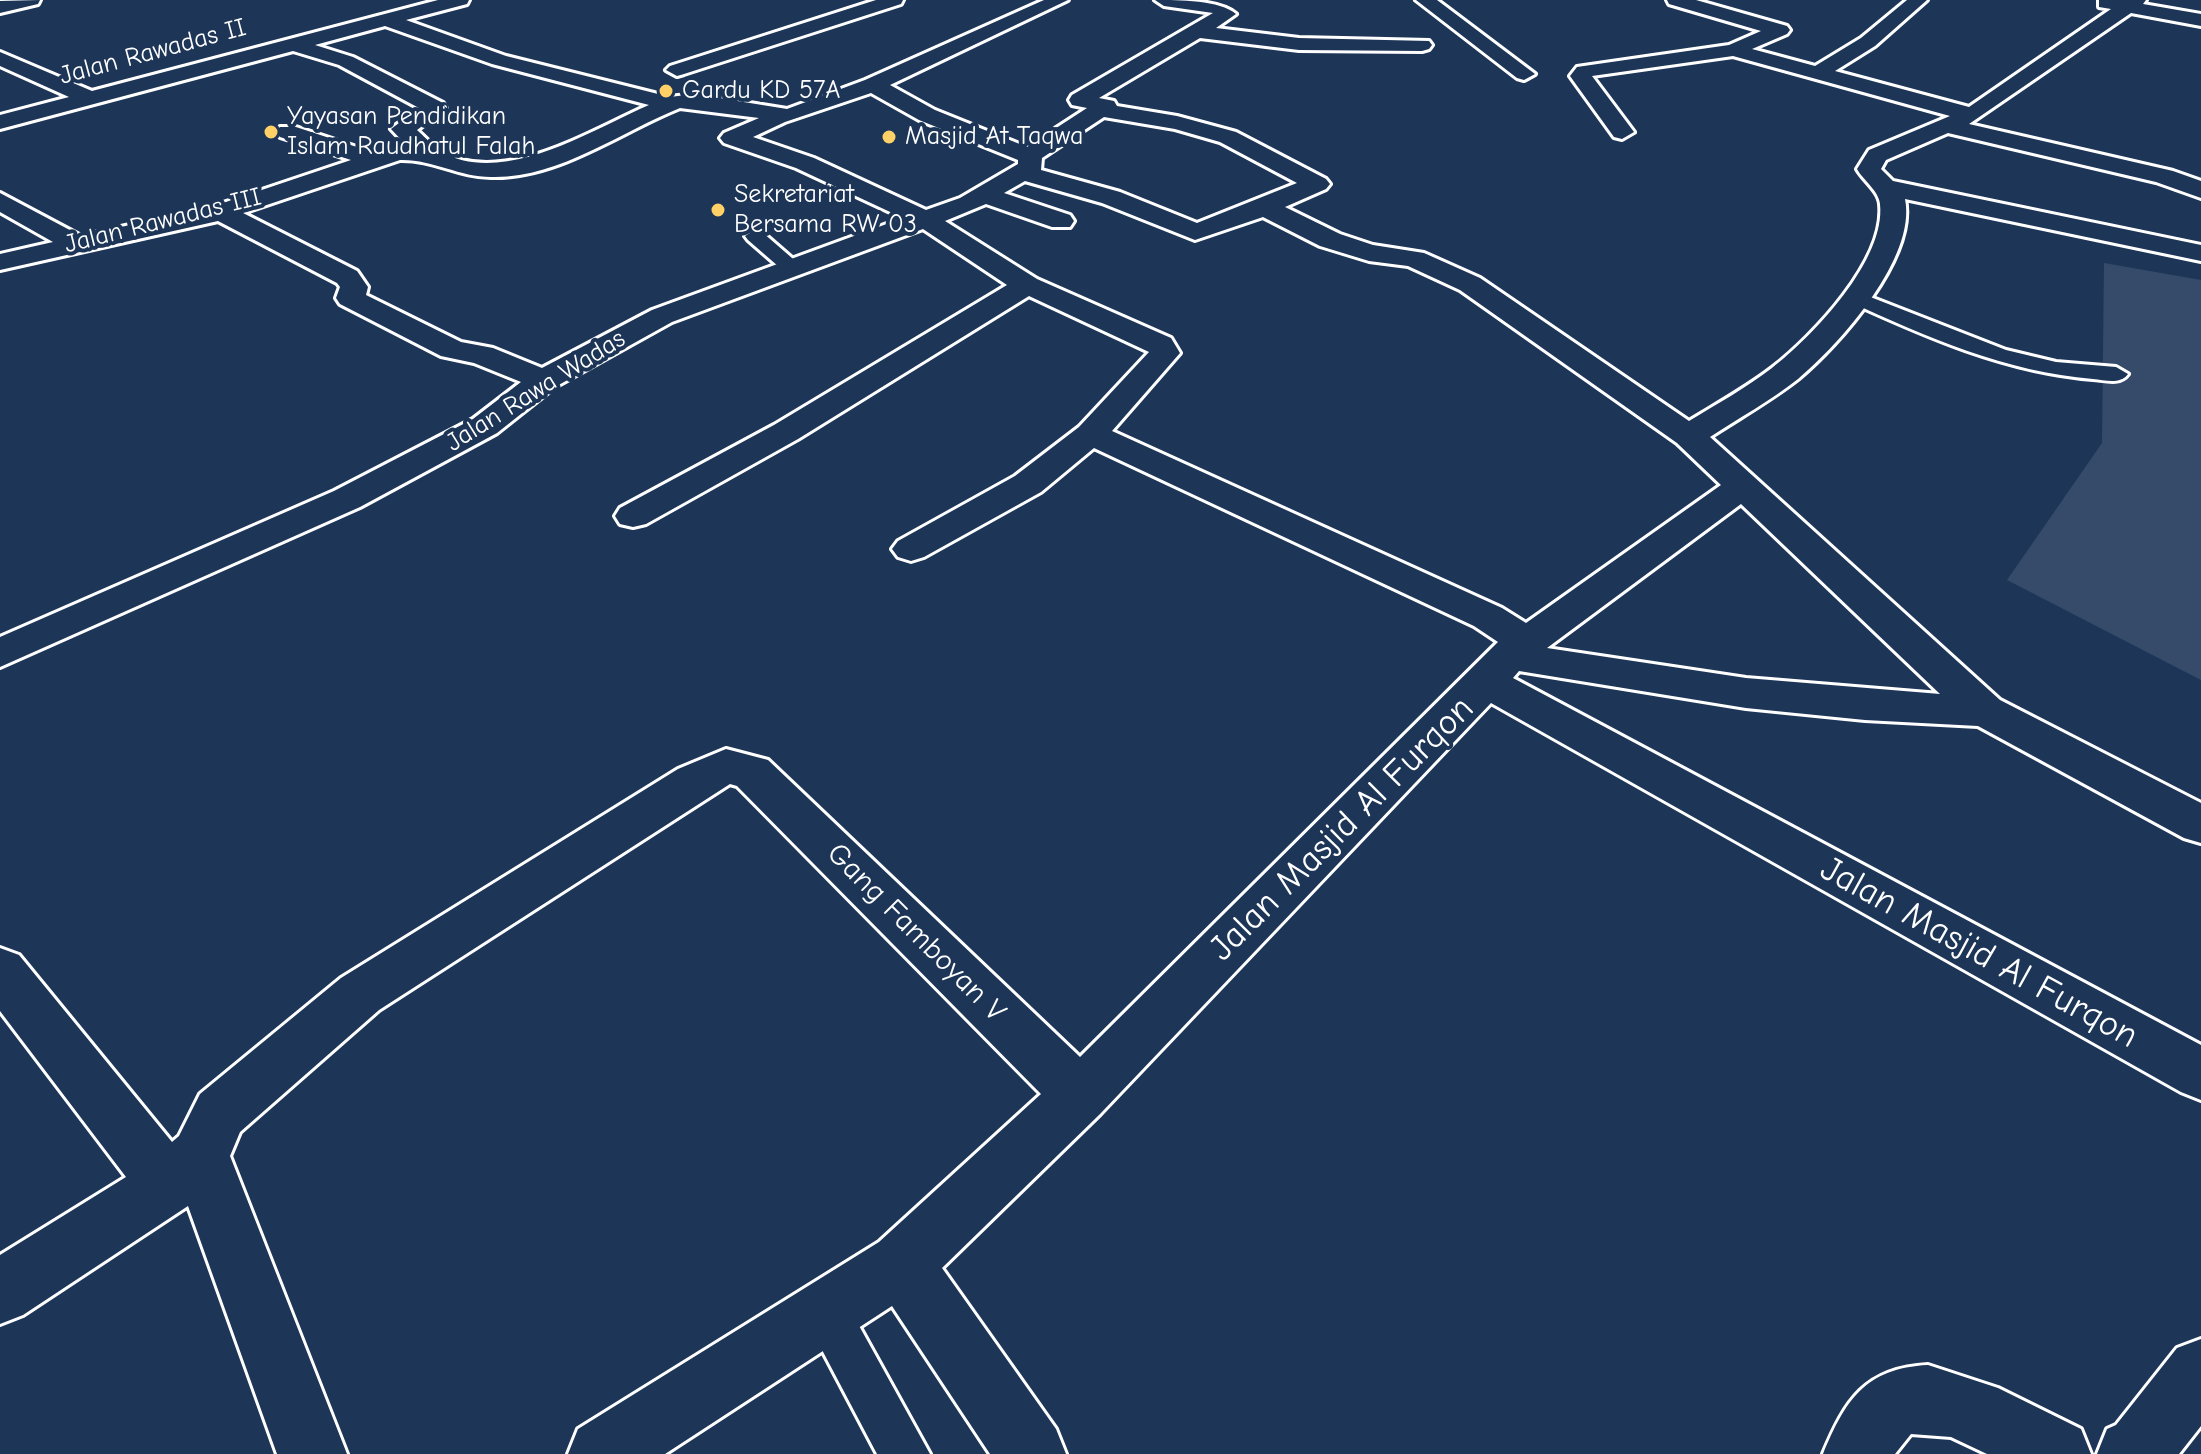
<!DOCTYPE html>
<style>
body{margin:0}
canvas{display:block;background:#1d3557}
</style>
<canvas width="2201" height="1454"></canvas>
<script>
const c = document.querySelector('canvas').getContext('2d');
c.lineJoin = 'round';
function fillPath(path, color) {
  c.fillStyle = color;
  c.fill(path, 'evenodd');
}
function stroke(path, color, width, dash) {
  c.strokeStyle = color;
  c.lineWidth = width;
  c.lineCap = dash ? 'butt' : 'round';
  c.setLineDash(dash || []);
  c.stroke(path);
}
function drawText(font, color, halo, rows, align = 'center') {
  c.font = font + ' "Comic Neue",sans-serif';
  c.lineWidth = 8;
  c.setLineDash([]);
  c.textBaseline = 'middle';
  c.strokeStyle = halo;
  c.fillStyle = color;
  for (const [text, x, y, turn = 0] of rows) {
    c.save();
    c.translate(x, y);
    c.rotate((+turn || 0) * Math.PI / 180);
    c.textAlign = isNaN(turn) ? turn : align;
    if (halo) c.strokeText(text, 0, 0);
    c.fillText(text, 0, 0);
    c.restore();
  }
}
fillPath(new Path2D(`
 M 2104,263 L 2201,280 L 2201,680 L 2007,580 L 2102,443 Z`), '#364b69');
const lane = new Path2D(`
 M 755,230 L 762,232 L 800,265 L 803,269 L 800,273 L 786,273 L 748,240 L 745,236 Z
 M 1855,291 L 2006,350 L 2056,362 L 2116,367 L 2128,374 C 2120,385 2105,380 2093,379 C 2006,372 1927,337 1848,301 L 1844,297 Z
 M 825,1289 L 842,1295 L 930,1454 L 877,1454 L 802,1312 L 808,1295 Z`);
const street = new Path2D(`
 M 40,0 L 38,4 L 0,13 L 0,1 Z
 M 438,0 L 469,0 L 467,4 L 406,20 L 506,56 L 670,97 L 694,94 L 787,109 L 865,80 L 1044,0 L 1068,0 L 890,85 L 935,110 L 1027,147 L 1087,108 L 1072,105 L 1069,100 L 1072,95 L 1213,13 L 1164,6 L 1155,0 C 1179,0 1220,0 1236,14 L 1216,28 L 1299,38 L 1429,41 L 1432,45 L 1429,49 L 1422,51 L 1299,50 L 1200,38 L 1099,98 L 1114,101 L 1117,106 L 1177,116 L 1236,132 L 1326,179 L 1330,184 L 1326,189 L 1285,207 L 1340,234 L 1373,245 L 1424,253 L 1480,278 L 1689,421 C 1717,404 1746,388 1772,368 C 1813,336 1886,260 1880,204 C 1879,191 1863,180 1857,169 L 1869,150 L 1950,116 L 1733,56 L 1592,76 L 1634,132 L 1622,139 L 1614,137 L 1570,76 L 1577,67 L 1729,45 L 1761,31 L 1669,4 L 1667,0 L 1696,0 L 1787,26 L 1790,30 L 1787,34 L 1752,49 L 1815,66 L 1861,38 L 1907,0 L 1927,0 L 1875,46 L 1835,71 L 1969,107 L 2111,9 L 2099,7 L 2099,0 L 2146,0 L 2143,4 L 2201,14 L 2201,26 L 2131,13 L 1969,124 L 2173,171 L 2201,181 L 2201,198 L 2156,182 L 1948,133 L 1886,160 L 1881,169 L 1893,181 L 2201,245 L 2201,261 L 1905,199 C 1917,257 1840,344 1798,379 C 1770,401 1739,418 1710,437 L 2000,700 L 2201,803 L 2201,843 L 2184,838 L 1978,726 L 1865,720 L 1746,708 L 1519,671 L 1513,678 L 2201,1045 L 2201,1100 L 2181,1092 L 1491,703 L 1100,1114 L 942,1268 L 1056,1429 L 1066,1454 L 990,1454 L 892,1306 L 665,1454 L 568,1454 L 578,1429 L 879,1242 L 1041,1094 L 737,786 L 730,784 L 379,1010 L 240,1132 L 230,1156 L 347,1454 L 277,1454 L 188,1206 L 23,1315 L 0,1324 L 0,1255 L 126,1177 L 0,1011 L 0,948 L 19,955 L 172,1142 L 179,1136 L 200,1094 L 341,978 L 678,769 L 726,749 L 768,760 L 1080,1057 L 1498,642 L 1474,626 L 1094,448 L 1041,492 L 924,557 L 911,561 L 898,557 L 892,549 L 898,541 L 1015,476 L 1079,427 L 1149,352 L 1029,296 L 798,439 L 646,524 L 633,527 L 620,524 L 615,516 L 620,508 L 774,425 L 1007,285 L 923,229 L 672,322 L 555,387 L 497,433 L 360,507 L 0,667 L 0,637 L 334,491 L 473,419 L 521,382 L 474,363 L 441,356 L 340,304 L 336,298 L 340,287 L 337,283 L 218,221 L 0,270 L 0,254 L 53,242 L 0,212 L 0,193 L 81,236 L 214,206 L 351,160 L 280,137 L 276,132 L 280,127 L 296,127 L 375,153 L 407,146 L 391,129 L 419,108 L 339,65 L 293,51 L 0,129 L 0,115 L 69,97 L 0,66 L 0,52 L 92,91 ZM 385,26 L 492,64 L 649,105 C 591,130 502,188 440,151 C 432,146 424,136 417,130 L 446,108 L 443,103 L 353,57 L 315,45 ZM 871,93 L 919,120 L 1018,160 L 1018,164 L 960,198 L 926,210 L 814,158 L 753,137 L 785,122 ZM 680,108 L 759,118 L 724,133 L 720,138 L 724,143 L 796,168 L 903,218 L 652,310 L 542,368 L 493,348 L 461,342 L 366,295 L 368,287 L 357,271 L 243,213 L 400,160 C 432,159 459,177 491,177 C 558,179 620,132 680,108 ZM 1104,117 L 1175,129 L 1220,142 L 1297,183 L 1197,223 L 1120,192 L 1041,170 L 1042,158 ZM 1025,181 L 1102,203 L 1195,240 L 1263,217 L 1320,246 L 1369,261 L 1408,266 L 1460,290 L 1677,443 L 1721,485 L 1526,623 L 1502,608 L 1112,431 L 1180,353 L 1171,338 L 1037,279 L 945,221 L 986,204 L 1052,227 L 1070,227 L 1074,221 L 1070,215 L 1004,193 ZM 1741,504 L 1940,694 L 1746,678 L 1547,648 Z
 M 876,0 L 903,0 L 901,4 L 684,74 L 677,76 L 666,70 L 670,66 Z
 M 1416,0 L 1437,0 L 1535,74 L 1524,80 L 1517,78 Z
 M 2201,1339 L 2201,1426 L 2179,1454 L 2097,1454 L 2107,1429 L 2116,1425 L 2177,1348 Z
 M 1928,1365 L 1998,1388 L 2081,1429 L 2091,1454 L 1987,1454 L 1951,1437 L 1911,1434 L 1895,1454 L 1823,1454 C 1845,1401 1865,1368 1928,1365 Z`);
stroke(lane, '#fff', 6);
stroke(street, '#fff', 6);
fillPath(lane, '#1d3557');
fillPath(street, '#1d3557');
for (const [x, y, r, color] of [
 [666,91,8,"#ffd166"],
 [271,132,8,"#ffd166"],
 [889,137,8,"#ffd166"],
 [718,210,8,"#ffd166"]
]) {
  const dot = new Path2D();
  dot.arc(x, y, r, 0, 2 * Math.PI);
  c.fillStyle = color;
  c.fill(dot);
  stroke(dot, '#1d3557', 3);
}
drawText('26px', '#fff', '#1d3557', [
 ["Jalan Rawadas II",153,52,-15],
 ["Jalan Rawadas III",163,221,-14],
 ["Jalan Rawa Wadas",536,391,-32]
]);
drawText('26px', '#fff', '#1d3557', [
 ["Gardu KD 57A",682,91],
 ["Yayasan Pendidikan",287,117],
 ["Islam Raudhatul Falah",287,147],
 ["Masjid At Taqwa",905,137],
 ["Sekretariat",734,195],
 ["Bersama RW 03",734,225]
], 'left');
drawText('30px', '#fff', '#1d3557', [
 ["Gang Famboyan V",916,933,45]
]);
drawText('36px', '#fff', '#1d3557', [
 ["Jalan Masjid Al Furqon",1342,829,-45],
 ["Jalan Masjid Al Furqon",1979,953,29]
]);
</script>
